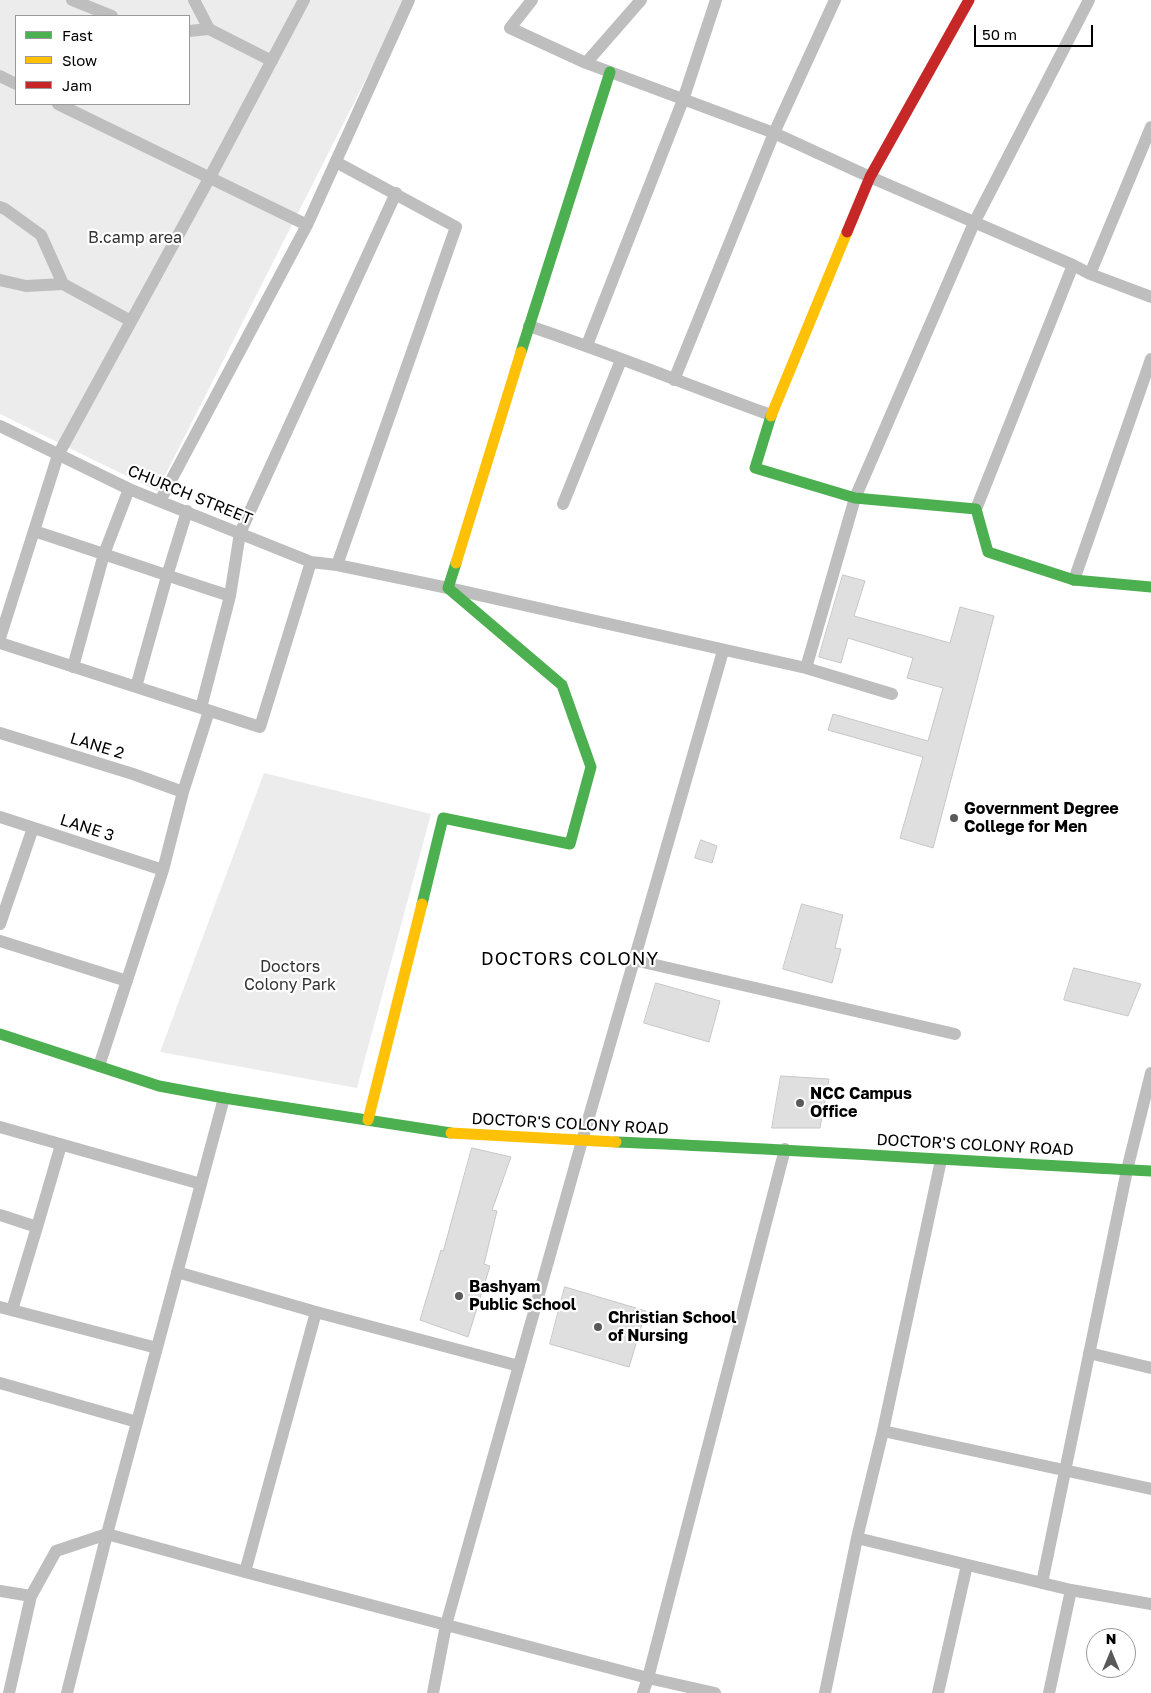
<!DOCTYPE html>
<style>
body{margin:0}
#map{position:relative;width:1151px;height:1693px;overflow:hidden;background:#fff;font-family:"Golos Text",sans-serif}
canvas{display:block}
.legend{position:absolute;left:15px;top:15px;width:175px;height:90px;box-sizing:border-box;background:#fff;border:1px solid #999;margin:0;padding:6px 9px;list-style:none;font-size:15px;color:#000}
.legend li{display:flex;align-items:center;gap:10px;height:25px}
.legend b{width:25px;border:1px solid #999}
.north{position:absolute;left:1086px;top:1628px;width:50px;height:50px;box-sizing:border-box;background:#fff;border:1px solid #999;border-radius:50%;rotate:0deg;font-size:14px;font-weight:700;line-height:20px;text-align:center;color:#000}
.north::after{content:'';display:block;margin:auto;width:18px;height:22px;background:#595959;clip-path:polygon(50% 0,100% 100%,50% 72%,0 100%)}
.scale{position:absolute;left:974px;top:25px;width:119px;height:22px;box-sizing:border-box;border:2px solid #000;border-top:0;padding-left:6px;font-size:15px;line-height:18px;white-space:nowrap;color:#000;-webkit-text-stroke:4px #fff;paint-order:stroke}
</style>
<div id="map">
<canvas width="1151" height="1693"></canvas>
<ul class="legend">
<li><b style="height:6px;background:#4caf50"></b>Fast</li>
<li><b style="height:6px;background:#ffc107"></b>Slow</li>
<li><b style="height:6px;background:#c62828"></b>Jam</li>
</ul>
<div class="north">N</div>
<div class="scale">50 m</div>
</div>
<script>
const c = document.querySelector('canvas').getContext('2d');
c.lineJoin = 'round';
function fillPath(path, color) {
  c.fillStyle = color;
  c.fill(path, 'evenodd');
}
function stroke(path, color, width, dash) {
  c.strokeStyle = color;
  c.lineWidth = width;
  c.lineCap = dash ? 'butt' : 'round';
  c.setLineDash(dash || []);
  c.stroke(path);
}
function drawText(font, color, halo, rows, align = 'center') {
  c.font = font + ' "Golos Text",sans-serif';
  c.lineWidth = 4.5;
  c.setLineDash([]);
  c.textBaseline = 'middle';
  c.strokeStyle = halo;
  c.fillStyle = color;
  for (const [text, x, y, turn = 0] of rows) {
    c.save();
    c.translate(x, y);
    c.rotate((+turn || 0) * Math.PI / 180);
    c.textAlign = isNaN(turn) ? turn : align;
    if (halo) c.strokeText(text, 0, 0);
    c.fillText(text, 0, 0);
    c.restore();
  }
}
fillPath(new Path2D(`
 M 0,0 L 406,0 L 157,491 L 0,414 ZM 16,16 L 189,16 L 189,104 L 16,104 Z
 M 264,773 L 431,814 L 357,1088 L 160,1052 Z`), '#ececec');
const building = new Path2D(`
 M 843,575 L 865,581 L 854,616 L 950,643 L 960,607 L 994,616 L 933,848 L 900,838 L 923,757 L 828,730 L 833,714 L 928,741 L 943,688 L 907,678 L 913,658 L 848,638 L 841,663 L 819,657 Z
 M 701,840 L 717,846 L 712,863 L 695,858 Z
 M 802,904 L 843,915 L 835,948 L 841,949 L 832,983 L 783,969 Z
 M 1074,968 L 1141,984 L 1128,1016 L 1064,1000 Z
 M 656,983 L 720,1001 L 709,1042 L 644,1023 Z
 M 781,1076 L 829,1079 L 820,1128 L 772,1128 Z
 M 472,1148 L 511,1157 L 492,1210 L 497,1211 L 484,1264 L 490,1266 L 468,1337 L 420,1320 L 441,1250 L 443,1251 Z
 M 565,1287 L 646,1311 L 629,1367 L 550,1344 Z`);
fillPath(building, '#dfdfdf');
stroke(building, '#c7c7c7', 1);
stroke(new Path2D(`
 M 72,0 L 112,16
 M 194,0 L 209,29
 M 532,0 L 510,28 L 586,63 L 774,133 L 870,177 L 1073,265 L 1090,274 L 1151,297
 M 189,31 L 209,29 L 272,61
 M 586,63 L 641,0
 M 0,76 L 16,84
 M 58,104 L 307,225
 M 336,162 L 456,227 L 337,565
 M 0,207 L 5,209 L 41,235 L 63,284
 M 1090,274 L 1151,127
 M 0,280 L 26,286 L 63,284 L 131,321
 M 529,326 C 610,353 690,386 771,415
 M 587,345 L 683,100 L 716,0
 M 674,380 L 774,133 L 835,0
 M 0,426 L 129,489 L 311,562 L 337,565 L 448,588 L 806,668 L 892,694
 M 160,501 L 307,225 L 409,0
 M 563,504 L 621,360
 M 976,509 L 1073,265
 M 34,531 C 99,552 164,575 230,596
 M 1074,580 L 1151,359
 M 0,638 L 58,455 L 210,177 L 304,0
 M 0,643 L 260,727 L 311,562
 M 73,667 L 104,554 L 129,489
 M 806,668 L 855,498 L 974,223 L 1089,0
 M 136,687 L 167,576 L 187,511
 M 201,708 L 230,596 L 240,533 L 396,193
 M 0,733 L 133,774 L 183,792
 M 0,817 L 163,870
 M 0,924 L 33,828
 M 0,941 L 127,981
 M 634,960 L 955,1034
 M 99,1066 L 163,870 L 183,792 L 209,711
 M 0,1127 L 201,1184
 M 0,1215 L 37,1227 L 61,1145
 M 177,1272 L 316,1312 L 519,1366
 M 0,1307 L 157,1348
 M 12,1310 L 37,1227
 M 1089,1353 L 1151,1368
 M 0,1383 L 137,1422
 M 883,1431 L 1151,1489
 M 857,1538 L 1071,1590 L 1151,1604
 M 245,1572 L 316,1312
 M 1042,1583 L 1127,1170 L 1151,1073
 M 0,1591 L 31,1596
 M 9,1693 L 31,1596 L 56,1551 L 107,1534 L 245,1572 L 648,1678 L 715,1693
 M 67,1693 L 107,1534 L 224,1098
 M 433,1693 L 446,1625 L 582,1141 L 723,651
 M 643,1693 L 648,1678 L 785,1149
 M 825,1693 L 857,1538 L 883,1431 L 941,1160
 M 938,1693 L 967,1565
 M 1049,1693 L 1071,1590`), '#bebebe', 12);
stroke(new Path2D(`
 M 521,352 L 610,72
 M 771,416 L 755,468 L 855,498 L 976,509 L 988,552 L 1074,580 L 1151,587
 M 422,904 L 443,818 L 570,844 L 591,767 L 562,685 L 448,588 L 456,563
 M 0,1034 L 159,1086 L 224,1098 L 451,1133
 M 616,1142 C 794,1149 972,1162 1151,1171`), '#4caf50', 11);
stroke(new Path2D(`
 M 771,416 L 847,232
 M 456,563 L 521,352
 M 368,1120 L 422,904
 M 451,1133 L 616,1142`), '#ffc107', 11);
stroke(new Path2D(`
 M 847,232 L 870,177 L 969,0`), '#c62828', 11);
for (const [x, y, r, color] of [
 [954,818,5,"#595959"],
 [800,1103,5,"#595959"],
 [459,1296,5,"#595959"],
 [598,1327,5,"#595959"]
]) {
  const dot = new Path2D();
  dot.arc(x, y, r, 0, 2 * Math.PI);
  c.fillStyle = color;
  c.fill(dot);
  stroke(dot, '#fff', 2);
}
drawText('16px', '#333', '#fff', [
 ["B.camp area",135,238],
 ["Doctors",290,967],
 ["Colony Park",290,985]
]);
drawText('16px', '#000', '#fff', [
 ["CHURCH STREET",190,495,22],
 ["LANE 2",97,746,17],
 ["LANE 3",87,828,18],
 ["DOCTOR'S COLONY ROAD",570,1124,3],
 ["DOCTOR'S COLONY ROAD",975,1145,3]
]);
drawText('bold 16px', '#000', '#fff', [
 ["Government Degree",964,809],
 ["College for Men",964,827],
 ["NCC Campus",810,1094],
 ["Office",810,1112],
 ["Bashyam",469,1287],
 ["Public School",469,1305],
 ["Christian School",608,1318],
 ["of Nursing",608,1336]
], 'left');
c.letterSpacing = '1px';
drawText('18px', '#000', '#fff', [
 ["DOCTORS COLONY",570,959]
]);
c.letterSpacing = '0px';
</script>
